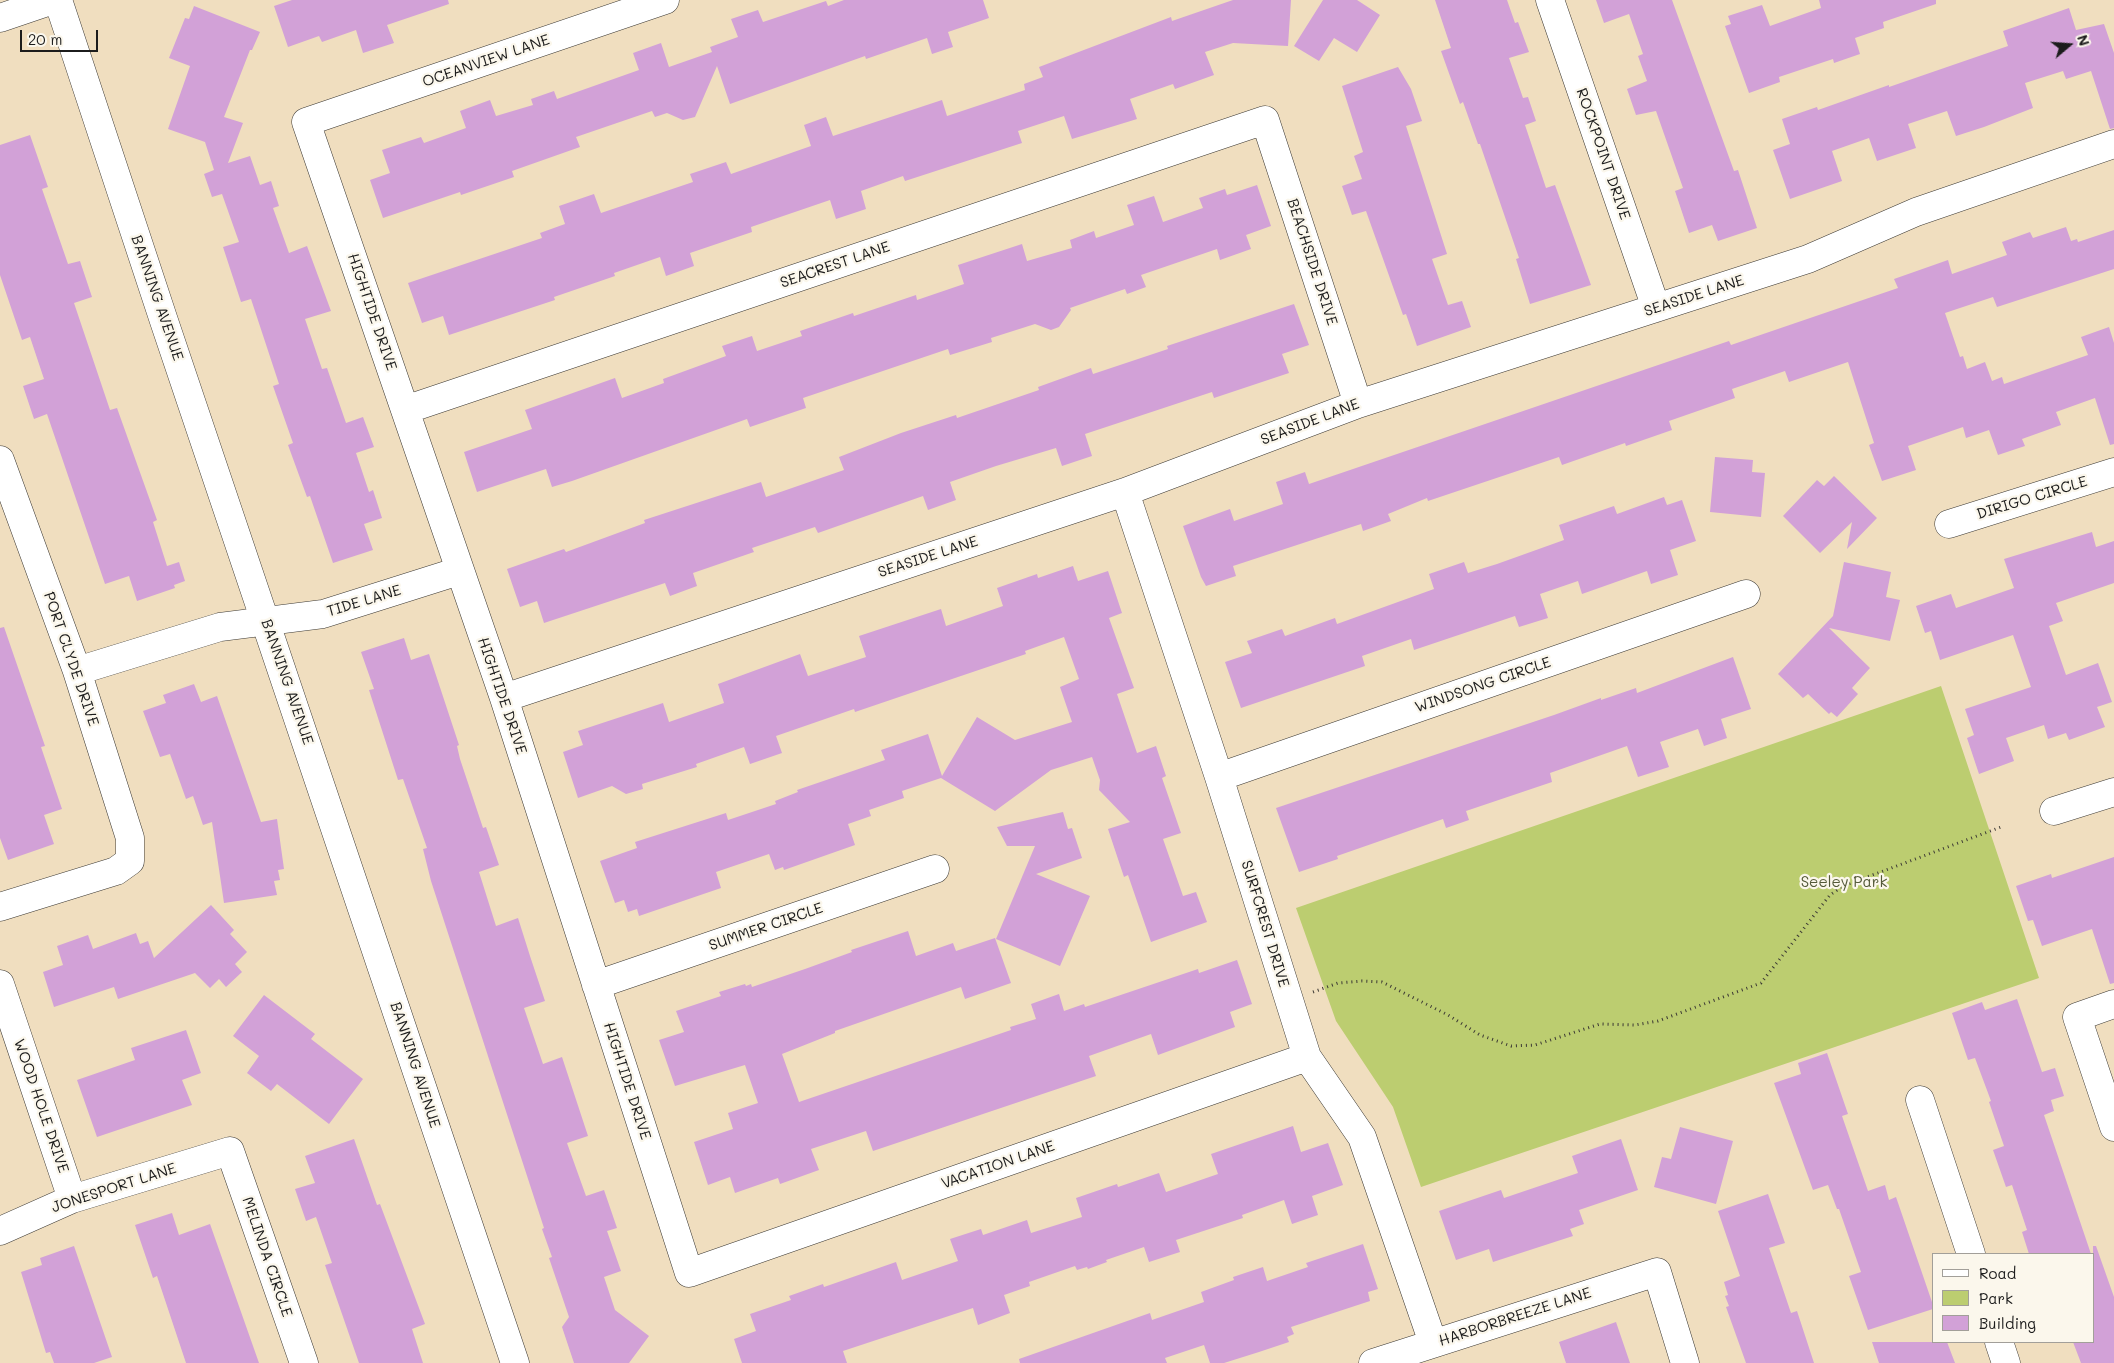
<!DOCTYPE html>
<style>
body{margin:0}
#map{position:relative;width:2114px;height:1363px;overflow:hidden;background:#f0debf;font-family:Mali,sans-serif}
canvas{display:block}
.legend{position:absolute;left:1932px;top:1253px;width:162px;height:90px;box-sizing:border-box;background:#fbf7ec;border:1px solid #a29f99;margin:0;padding:6px 9px;list-style:none;font-size:15px;color:#1c1c1c}
.legend li{display:flex;align-items:center;gap:10px;height:25px}
.legend b{width:25px;border:1px solid #a29f99}
.north{position:absolute;left:2044px;top:20px;width:50px;height:50px;-webkit-text-stroke:4px #fbf7ec;paint-order:stroke;rotate:72deg;font-size:14px;font-weight:700;line-height:20px;text-align:center;color:#1c1c1c}
.north::after{content:'';display:block;margin:auto;width:18px;height:22px;background:#1c1c1c;clip-path:polygon(50% 0,100% 100%,50% 72%,0 100%)}
.scale{position:absolute;left:20px;top:30px;width:78px;height:22px;box-sizing:border-box;border:2px solid #1c1c1c;border-top:0;padding-left:6px;font-size:15px;line-height:18px;white-space:nowrap;color:#1c1c1c;-webkit-text-stroke:4px #fbf7ec;paint-order:stroke}
</style>
<div id="map">
<canvas width="2114" height="1363"></canvas>
<ul class="legend">
<li><b style="height:6px;background:#fff"></b>Road</li>
<li><b style="height:14px;background:#bccd70"></b>Park</li>
<li><b style="height:14px;background:#d2a1d7"></b>Building</li>
</ul>
<div class="north">N</div>
<div class="scale">20 m</div>
</div>
<script>
const c = document.querySelector('canvas').getContext('2d');
c.lineJoin = 'round';
function fillPath(path, color) {
  c.fillStyle = color;
  c.fill(path, 'evenodd');
}
function stroke(path, color, width, dash) {
  c.strokeStyle = color;
  c.lineWidth = width;
  c.lineCap = dash ? 'butt' : 'round';
  c.setLineDash(dash || []);
  c.stroke(path);
}
function drawText(font, color, halo, rows, align = 'center') {
  c.font = font + ' Mali,sans-serif';
  c.lineWidth = 4.5;
  c.setLineDash([]);
  c.textBaseline = 'middle';
  c.strokeStyle = halo;
  c.fillStyle = color;
  for (const [text, x, y, turn = 0] of rows) {
    c.save();
    c.translate(x, y);
    c.rotate((+turn || 0) * Math.PI / 180);
    c.textAlign = isNaN(turn) ? turn : align;
    if (halo) c.strokeText(text, 0, 0);
    c.fillText(text, 0, 0);
    c.restore();
  }
}
fillPath(new Path2D(`
 M 1941,686 L 2039,978 L 1421,1187 L 1393,1107 L 1336,1021 L 1296,908 Z`), '#bccd70');
fillPath(new Path2D(`
 M 292,0 L 448,0 L 449,4 L 387,25 L 394,43 L 363,53 L 356,30 L 322,42 L 319,36 L 288,47 L 274,6 Z
 M 844,0 L 983,0 L 989,18 L 948,32 L 953,47 L 932,54 L 927,38 L 866,59 L 865,56 L 730,104 L 717,66 L 695,117 L 683,120 L 667,113 L 655,117 L 652,111 L 576,137 L 580,147 L 512,171 L 514,177 L 461,195 L 460,192 L 383,218 L 370,180 L 390,173 L 382,150 L 421,137 L 424,143 L 466,128 L 460,111 L 490,100 L 496,116 L 533,105 L 531,99 L 554,91 L 557,99 L 639,70 L 633,53 L 661,43 L 669,67 L 712,52 L 710,47 L 738,37 L 731,19 L 758,10 L 763,22 L 826,1 L 828,6 Z
 M 1233,0 L 1291,0 L 1288,46 L 1233,43 L 1205,52 L 1214,75 L 1175,89 L 1173,84 L 1130,99 L 1137,119 L 1072,139 L 1064,116 L 1018,131 L 1022,143 L 905,181 L 903,176 L 861,191 L 866,209 L 836,219 L 830,200 L 751,227 L 752,232 L 690,253 L 694,266 L 666,276 L 660,257 L 614,273 L 615,276 L 554,297 L 555,300 L 449,335 L 443,316 L 422,323 L 408,283 L 542,238 L 540,233 L 565,224 L 559,206 L 594,194 L 601,213 L 693,182 L 690,174 L 726,162 L 731,174 L 811,146 L 804,125 L 826,117 L 833,136 L 942,100 L 947,116 L 1025,90 L 1024,84 L 1043,77 L 1039,67 L 1171,17 L 1172,21 Z
 M 1323,0 L 1357,0 L 1380,15 L 1357,52 L 1334,38 L 1319,61 L 1294,46 Z
 M 1435,0 L 1507,0 L 1515,23 L 1518,22 L 1529,52 L 1509,58 L 1523,98 L 1528,97 L 1536,121 L 1525,125 L 1546,188 L 1555,185 L 1591,285 L 1530,304 L 1516,259 L 1519,258 L 1480,144 L 1478,144 L 1463,102 L 1460,104 L 1441,51 L 1451,48 Z
 M 1596,0 L 1672,0 L 1734,171 L 1738,170 L 1757,228 L 1718,241 L 1712,225 L 1689,233 L 1675,191 L 1683,188 L 1656,111 L 1636,115 L 1627,89 L 1647,81 L 1638,56 L 1643,54 L 1629,14 L 1604,23 Z
 M 1819,0 L 1936,0 L 1936,4 L 1883,22 L 1884,28 L 1855,38 L 1860,54 L 1834,63 L 1833,59 L 1779,77 L 1780,82 L 1749,93 L 1725,26 L 1731,24 L 1728,16 L 1762,5 L 1770,26 L 1821,8 Z
 M 194,6 L 260,32 L 252,50 L 250,50 L 224,117 L 243,123 L 228,163 L 250,156 L 260,185 L 271,181 L 279,206 L 273,208 L 289,253 L 307,246 L 331,311 L 305,319 L 322,369 L 327,368 L 346,423 L 363,417 L 374,447 L 356,453 L 369,492 L 373,490 L 382,518 L 364,524 L 373,550 L 333,563 L 310,496 L 307,497 L 288,445 L 293,443 L 273,386 L 279,384 L 251,299 L 241,302 L 223,247 L 239,242 L 222,194 L 212,197 L 204,174 L 214,170 L 205,142 L 168,129 L 190,66 L 169,58 L 185,18 L 189,19 Z
 M 2069,8 L 2076,30 L 2104,24 L 2114,53 L 2114,128 L 2110,129 L 2091,71 L 2066,79 L 2063,71 L 2025,83 L 2033,108 L 1984,127 L 1956,136 L 1947,111 L 1908,124 L 1916,148 L 1877,161 L 1869,138 L 1832,151 L 1842,181 L 1790,199 L 1773,150 L 1790,144 L 1782,119 L 1817,107 L 1818,110 L 1889,85 L 1889,87 L 2008,46 L 2003,31 Z
 M 1398,67 L 1411,89 L 1422,121 L 1406,126 L 1447,254 L 1432,259 L 1448,305 L 1462,301 L 1471,327 L 1417,346 L 1406,314 L 1403,315 L 1366,211 L 1352,215 L 1342,186 L 1362,179 L 1354,156 L 1363,152 L 1342,86 Z
 M 30,135 L 48,187 L 42,189 L 68,264 L 80,261 L 92,297 L 74,303 L 110,410 L 117,408 L 157,520 L 153,522 L 167,566 L 179,562 L 185,581 L 174,585 L 175,588 L 137,601 L 129,576 L 105,584 L 47,414 L 34,419 L 23,386 L 44,379 L 30,337 L 22,340 L 0,275 L 0,145 Z
 M 1257,185 L 1271,226 L 1246,235 L 1251,249 L 1220,260 L 1217,249 L 1141,275 L 1146,287 L 1127,294 L 1125,289 L 1070,308 L 1071,310 L 1059,327 L 1051,330 L 1035,324 L 991,338 L 992,342 L 950,355 L 948,349 L 803,398 L 806,408 L 750,427 L 747,419 L 572,481 L 552,487 L 546,469 L 477,492 L 464,452 L 532,429 L 525,410 L 615,378 L 622,398 L 664,383 L 663,379 L 726,356 L 722,346 L 752,336 L 757,351 L 802,336 L 800,331 L 853,313 L 854,316 L 916,295 L 917,300 L 964,284 L 958,265 L 1022,244 L 1027,261 L 1072,248 L 1070,240 L 1094,231 L 1096,238 L 1134,225 L 1127,205 L 1154,196 L 1163,222 L 1203,208 L 1199,198 L 1225,189 L 1227,195 Z
 M 2066,227 L 2071,241 L 2077,239 L 2078,242 L 2114,230 L 2114,269 L 1997,307 L 1993,297 L 1945,313 L 1960,357 L 1963,356 L 1967,369 L 1985,362 L 1992,381 L 2002,377 L 2004,384 L 2088,355 L 2081,337 L 2109,327 L 2114,343 L 2114,444 L 2110,445 L 2095,398 L 2056,412 L 2061,425 L 2022,439 L 2025,446 L 1998,455 L 1989,430 L 1966,438 L 1963,427 L 1908,446 L 1916,470 L 1882,481 L 1869,445 L 1874,443 L 1848,362 L 1789,382 L 1785,371 L 1732,389 L 1735,398 L 1669,421 L 1672,430 L 1626,446 L 1625,443 L 1562,465 L 1559,457 L 1428,501 L 1427,498 L 1388,514 L 1391,521 L 1363,531 L 1361,524 L 1233,566 L 1236,576 L 1206,586 L 1201,577 L 1183,526 L 1230,509 L 1234,521 L 1283,504 L 1276,482 L 1305,472 L 1309,484 L 1667,362 L 1729,341 L 1731,345 L 1898,288 L 1894,279 L 1948,260 L 1952,274 L 2007,255 L 2002,242 L 2030,232 L 2033,238 Z
 M 1294,304 L 1309,345 L 1282,354 L 1289,373 L 1214,398 L 1212,392 L 1085,434 L 1092,456 L 1062,466 L 1056,448 L 996,466 L 950,482 L 956,500 L 928,510 L 923,496 L 818,533 L 815,527 L 752,548 L 754,552 L 693,573 L 697,586 L 670,596 L 665,583 L 544,623 L 537,601 L 520,607 L 507,569 L 564,549 L 566,552 L 645,523 L 644,520 L 761,482 L 766,497 L 844,470 L 839,457 L 901,433 L 956,415 L 957,418 L 1039,390 L 1038,387 L 1091,368 L 1093,374 L 1168,349 L 1167,346 Z
 M 1715,457 L 1753,460 L 1752,472 L 1765,473 L 1761,517 L 1710,512 Z
 M 1834,476 L 1877,518 L 1847,549 L 1852,522 L 1820,553 L 1783,516 L 1817,480 L 1824,486 Z
 M 1664,497 L 1667,505 L 1682,500 L 1696,541 L 1670,550 L 1678,575 L 1651,584 L 1647,571 L 1582,594 L 1578,581 L 1540,594 L 1548,618 L 1519,627 L 1515,616 L 1414,650 L 1411,639 L 1362,656 L 1365,666 L 1241,708 L 1225,662 L 1252,653 L 1247,641 L 1282,629 L 1285,636 L 1335,618 L 1337,624 L 1434,589 L 1429,574 L 1464,562 L 1468,573 L 1497,564 L 1564,540 L 1559,525 L 1614,506 L 1617,514 Z
 M 2092,532 L 2096,547 L 2114,541 L 2114,583 L 2056,603 L 2063,621 L 2049,626 L 2066,675 L 2098,663 L 2112,702 L 2097,707 L 2105,727 L 2069,740 L 2066,733 L 2048,739 L 2044,725 L 2006,738 L 2014,761 L 1979,774 L 1967,738 L 1974,735 L 1965,709 L 2031,687 L 2013,635 L 1940,660 L 1931,631 L 1925,633 L 1916,606 L 1951,594 L 1956,608 L 2014,588 L 2004,559 Z
 M 1844,562 L 1891,572 L 1886,597 L 1900,600 L 1890,641 L 1829,628 L 1870,668 L 1852,688 L 1858,694 L 1837,717 L 1831,712 L 1829,714 L 1808,694 L 1803,698 L 1778,674 L 1833,616 Z
 M 1073,566 L 1078,581 L 1108,571 L 1122,613 L 1109,618 L 1134,688 L 1117,694 L 1137,753 L 1156,746 L 1166,776 L 1162,778 L 1181,833 L 1163,839 L 1183,896 L 1196,892 L 1207,922 L 1151,942 L 1128,875 L 1124,877 L 1108,829 L 1130,822 L 1099,790 L 1100,780 L 1092,757 L 1051,770 L 995,811 L 941,778 L 902,791 L 904,798 L 869,810 L 871,816 L 848,824 L 855,845 L 784,870 L 783,867 L 775,870 L 769,854 L 716,872 L 721,888 L 639,916 L 637,909 L 628,912 L 624,900 L 615,903 L 600,861 L 637,848 L 635,842 L 726,813 L 728,820 L 776,804 L 775,801 L 798,792 L 797,790 L 885,760 L 881,750 L 928,734 L 942,776 L 977,717 L 1015,740 L 1072,722 L 1060,687 L 1079,679 L 1064,637 L 1025,651 L 1026,654 L 955,678 L 855,712 L 854,709 L 776,736 L 782,753 L 750,764 L 744,747 L 696,764 L 697,767 L 642,784 L 643,789 L 626,794 L 612,786 L 578,798 L 563,752 L 583,745 L 578,731 L 663,703 L 669,722 L 724,703 L 718,684 L 800,654 L 808,676 L 866,657 L 859,636 L 941,609 L 946,626 L 1003,606 L 997,588 L 1037,574 L 1038,578 Z
 M 4,627 L 45,746 L 41,747 L 62,809 L 44,815 L 54,844 L 8,860 L 0,838 L 0,628 Z
 M 404,638 L 411,660 L 429,654 L 459,745 L 457,746 L 460,759 L 483,828 L 486,827 L 499,865 L 479,872 L 496,926 L 518,918 L 530,956 L 545,1001 L 524,1008 L 543,1064 L 562,1057 L 588,1136 L 567,1143 L 586,1196 L 604,1190 L 617,1228 L 607,1231 L 621,1271 L 604,1277 L 615,1310 L 649,1336 L 629,1363 L 574,1363 L 562,1327 L 569,1317 L 549,1258 L 552,1257 L 542,1229 L 544,1228 L 431,881 L 423,849 L 427,848 L 403,779 L 398,780 L 369,690 L 374,689 L 361,652 Z
 M 1733,657 L 1751,709 L 1721,719 L 1727,738 L 1704,746 L 1698,729 L 1660,742 L 1669,767 L 1638,777 L 1627,746 L 1550,773 L 1552,782 L 1466,811 L 1469,820 L 1446,828 L 1443,819 L 1337,856 L 1338,859 L 1299,872 L 1276,808 L 1554,715 L 1601,698 L 1601,700 L 1636,688 L 1637,693 Z
 M 194,684 L 201,702 L 217,696 L 261,822 L 277,819 L 284,869 L 278,870 L 280,880 L 274,881 L 277,895 L 224,903 L 212,822 L 203,825 L 193,796 L 186,799 L 170,754 L 160,757 L 143,711 L 166,703 L 163,695 Z
 M 1063,812 L 1068,829 L 1072,828 L 1082,858 L 1036,874 L 1090,896 L 1060,966 L 996,939 L 1035,846 L 1007,846 L 997,827 Z
 M 2114,857 L 2114,983 L 2110,984 L 2092,929 L 2042,946 L 2033,920 L 2028,921 L 2016,886 L 2051,874 L 2052,878 Z
 M 211,905 L 234,930 L 230,934 L 247,952 L 235,964 L 242,972 L 226,987 L 219,979 L 210,988 L 195,973 L 118,999 L 114,987 L 54,1007 L 43,972 L 63,965 L 57,946 L 88,935 L 93,949 L 136,933 L 140,944 L 148,941 L 154,958 Z
 M 908,931 L 916,956 L 953,943 L 956,951 L 995,938 L 1011,983 L 965,999 L 961,987 L 835,1031 L 835,1033 L 782,1054 L 799,1102 L 1011,1030 L 1010,1027 L 1036,1019 L 1031,1004 L 1059,994 L 1064,1011 L 1084,1004 L 1085,1007 L 1198,969 L 1199,973 L 1237,960 L 1252,1004 L 1230,1012 L 1235,1027 L 1158,1055 L 1151,1034 L 1089,1056 L 1096,1076 L 873,1151 L 866,1131 L 811,1149 L 819,1170 L 780,1184 L 778,1178 L 735,1193 L 730,1177 L 708,1185 L 694,1142 L 733,1129 L 728,1113 L 758,1103 L 745,1065 L 675,1086 L 659,1040 L 684,1032 L 676,1011 L 721,996 L 719,992 L 745,984 L 746,986 L 751,984 L 752,987 L 805,969 L 852,952 L 851,950 Z
 M 264,995 L 315,1034 L 311,1039 L 363,1079 L 329,1124 L 277,1084 L 271,1091 L 247,1073 L 259,1056 L 233,1036 Z
 M 2017,999 L 2042,1072 L 2055,1068 L 2064,1096 L 2051,1100 L 2054,1111 L 2044,1115 L 2091,1254 L 2029,1254 L 2022,1232 L 2027,1230 L 2012,1185 L 2006,1187 L 1993,1150 L 2004,1146 L 1989,1102 L 1991,1101 L 1975,1058 L 1968,1060 L 1952,1013 L 1982,1002 L 1985,1010 Z
 M 186,1030 L 201,1073 L 182,1080 L 192,1105 L 97,1137 L 77,1080 L 135,1060 L 131,1048 Z
 M 1827,1053 L 1848,1114 L 1842,1116 L 1868,1191 L 1885,1185 L 1889,1200 L 1896,1197 L 1933,1305 L 1933,1309 L 1868,1330 L 1849,1276 L 1861,1272 L 1839,1209 L 1837,1209 L 1828,1185 L 1813,1190 L 1774,1083 L 1801,1074 L 1798,1063 Z
 M 1293,1126 L 1301,1152 L 1328,1143 L 1343,1185 L 1312,1196 L 1318,1215 L 1292,1224 L 1284,1200 L 1242,1215 L 1243,1218 L 1176,1240 L 1180,1252 L 1149,1262 L 1144,1247 L 1106,1260 L 1107,1262 L 1088,1269 L 1087,1267 L 1077,1270 L 1075,1266 L 1029,1282 L 1030,1286 L 1004,1295 L 1010,1313 L 978,1325 L 973,1308 L 843,1351 L 847,1363 L 742,1363 L 734,1339 L 756,1331 L 750,1314 L 791,1300 L 789,1296 L 823,1284 L 824,1287 L 896,1262 L 902,1280 L 958,1261 L 950,1239 L 981,1229 L 983,1235 L 1027,1220 L 1031,1233 L 1082,1217 L 1076,1198 L 1117,1184 L 1118,1187 L 1159,1173 L 1166,1192 L 1218,1174 L 1211,1154 Z
 M 1680,1127 L 1733,1141 L 1716,1204 L 1654,1187 L 1662,1157 L 1671,1159 Z
 M 354,1139 L 377,1205 L 380,1204 L 425,1324 L 412,1329 L 423,1363 L 359,1363 L 325,1265 L 332,1263 L 316,1217 L 306,1221 L 295,1189 L 315,1183 L 305,1156 Z
 M 1621,1139 L 1638,1190 L 1579,1210 L 1584,1224 L 1570,1229 L 1573,1236 L 1493,1262 L 1489,1249 L 1456,1260 L 1439,1211 L 1501,1190 L 1504,1198 L 1578,1173 L 1572,1156 Z
 M 1768,1194 L 1785,1243 L 1769,1248 L 1791,1313 L 1797,1311 L 1814,1363 L 1746,1363 L 1726,1307 L 1729,1306 L 1725,1296 L 1728,1295 L 1724,1282 L 1740,1276 L 1718,1211 Z
 M 172,1213 L 179,1235 L 210,1224 L 259,1363 L 186,1363 L 157,1276 L 153,1278 L 135,1225 Z
 M 1363,1244 L 1378,1289 L 1368,1292 L 1370,1301 L 1291,1327 L 1294,1334 L 1287,1337 L 1289,1342 L 1259,1352 L 1224,1363 L 1210,1363 L 1204,1345 L 1165,1358 L 1167,1363 L 1020,1363 L 1019,1359 L 1150,1313 L 1152,1320 L 1204,1302 L 1201,1292 L 1234,1280 L 1233,1277 L 1263,1267 L 1267,1281 L 1308,1267 L 1306,1263 Z
 M 74,1246 L 112,1357 L 94,1363 L 54,1363 L 50,1352 L 46,1353 L 21,1272 L 42,1265 L 40,1258 Z
 M 2093,1246 L 2096,1246 L 2114,1297 L 2114,1363 L 2081,1363 L 2073,1342 L 2093,1342 Z
 M 1616,1322 L 1630,1363 L 1566,1363 L 1559,1342 Z
 M 1872,1342 L 1947,1342 L 1955,1363 L 1879,1363 Z`), '#d2a1d7');
const minor = new Path2D(`
 M 58,0 L 164,321 L 515,1363
 M 665,0 L 306,122 L 504,698 L 689,1273 L 1307,1057
 M 1550,0 L 1656,308
 M 0,18 L 53,0
 M 405,410 L 1265,120 L 1358,404
 M 0,460 L 77,671 L 130,838 L 130,861 L 116,871 L 0,907
 M 1125,492 L 1219,777 L 1307,1057 L 1362,1137 L 1433,1343
 M 1949,524 L 2114,472
 M 77,671 L 220,627 L 323,614 L 459,571
 M 504,698 L 1125,492 L 1358,404 L 1808,259 L 1916,212 L 2114,144
 M 1219,777 L 1746,594
 M 2054,811 L 2114,792
 M 0,984 L 72,1199
 M 596,985 L 935,869
 M 2114,1004 L 2077,1017 L 2114,1127
 M 1920,1100 L 1971,1254
 M 0,1231 L 72,1199 L 230,1151 L 304,1363
 M 1999,1342 L 2006,1363
 M 1373,1363 L 1657,1272 L 1685,1363`);
stroke(minor, '#3c3934', 29);
stroke(new Path2D(`
 M 1313,992 L 1338,983 L 1362,981 L 1382,982 L 1448,1015 L 1480,1035 L 1511,1046 L 1535,1045 L 1600,1024 L 1635,1025 L 1658,1021 L 1761,983 L 1830,895 L 1843,886 L 2001,827`), '#3c3934', 3, [1, 4]);
stroke(minor, '#fff', 28);
drawText('15px', '#1c1c1c', '#fbf7ec', [
 ["OCEANVIEW LANE",486,61,-19],
 ["ROCKPOINT DRIVE",1603,154,71],
 ["BEACHSIDE DRIVE",1312,262,72],
 ["SEACREST LANE",835,265,-19],
 ["SEASIDE LANE",1694,296,-18],
 ["BANNING AVENUE",157,298,71],
 ["HIGHTIDE DRIVE",372,312,71],
 ["SEASIDE LANE",1310,422,-21],
 ["DIRIGO CIRCLE",2032,498,-17],
 ["SEASIDE LANE",928,557,-18],
 ["TIDE LANE",364,601,-17],
 ["PORT CLYDE DRIVE",71,659,71],
 ["BANNING AVENUE",287,682,71],
 ["WINDSONG CIRCLE",1483,685,-19],
 ["HIGHTIDE DRIVE",502,696,71],
 ["SURFCREST DRIVE",1265,924,73],
 ["SUMMER CIRCLE",766,927,-19],
 ["BANNING AVENUE",415,1065,72],
 ["HIGHTIDE DRIVE",627,1081,72],
 ["WOOD HOLE DRIVE",41,1106,71],
 ["VACATION LANE",998,1165,-19],
 ["JONESPORT LANE",114,1188,-18],
 ["MELINDA CIRCLE",267,1257,71],
 ["HARBORBREEZE LANE",1515,1317,-18]
]);
drawText('15px', '#545a39', '#fbf7ec', [
 ["Seeley Park",1844,882]
]);
</script>
